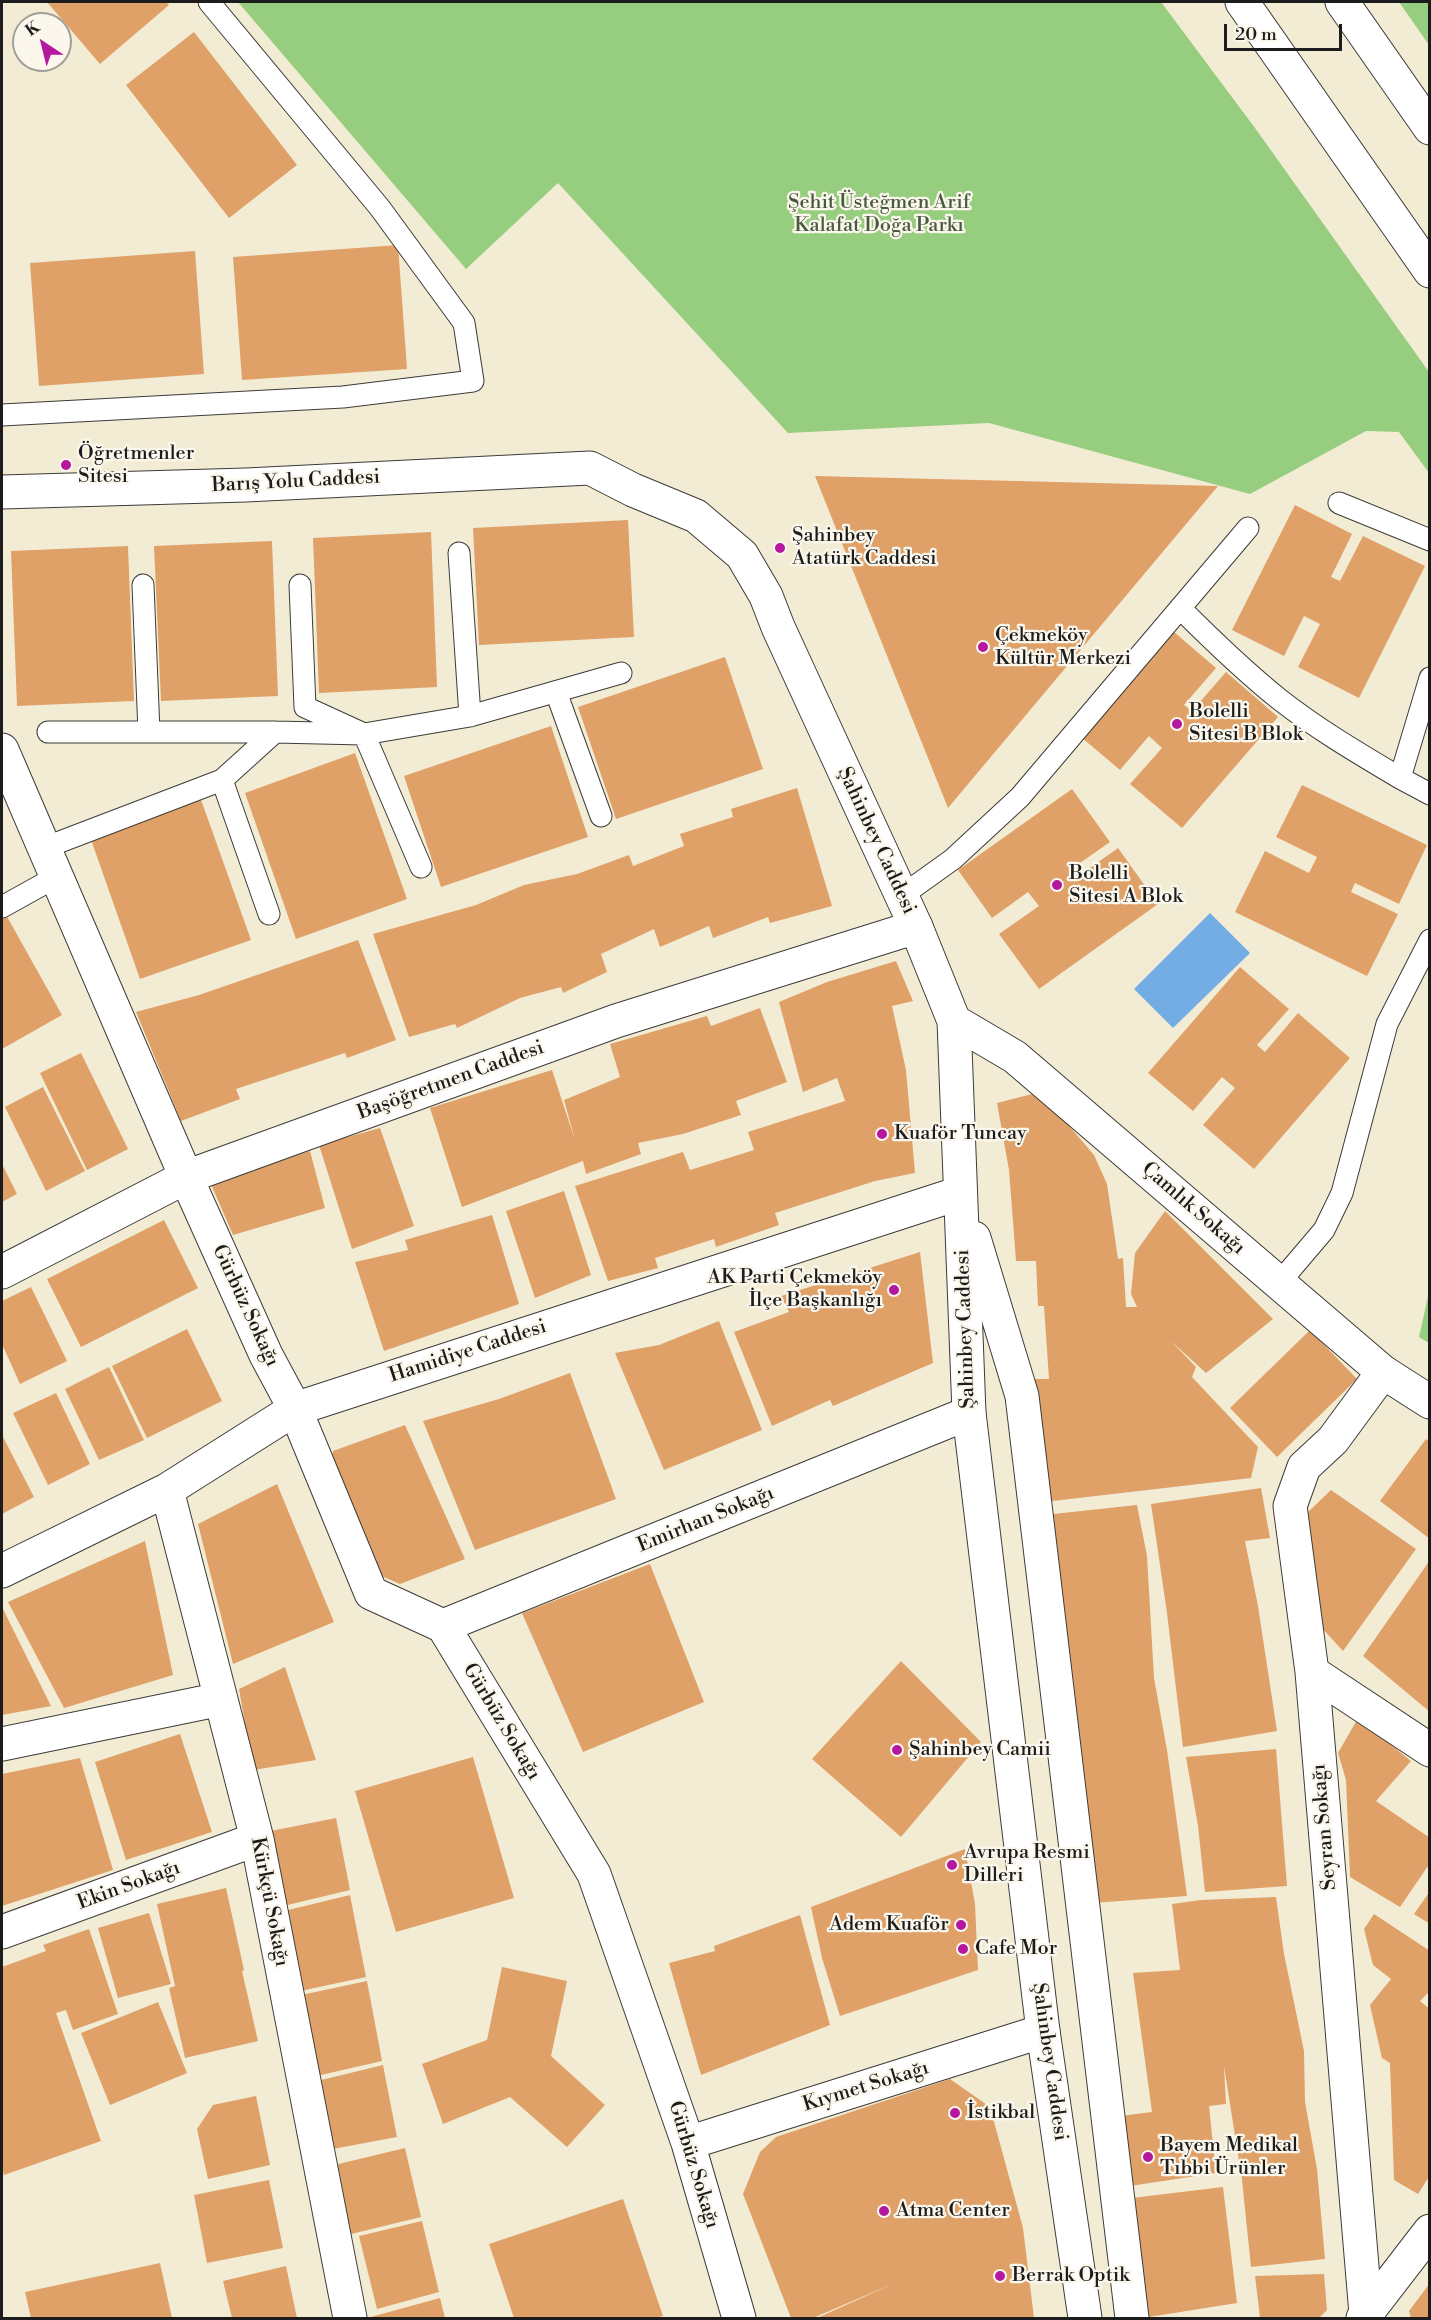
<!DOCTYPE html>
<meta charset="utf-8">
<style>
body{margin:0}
#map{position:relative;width:1431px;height:2320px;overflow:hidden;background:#f3ecd5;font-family:"Libre Bodoni",serif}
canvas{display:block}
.frame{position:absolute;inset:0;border:3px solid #1c1c1c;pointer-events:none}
.north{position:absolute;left:12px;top:12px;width:60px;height:60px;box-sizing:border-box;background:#fbf7ec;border:2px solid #a29f99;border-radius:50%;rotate:325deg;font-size:16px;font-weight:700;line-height:24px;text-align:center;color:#1c1c1c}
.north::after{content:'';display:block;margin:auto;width:21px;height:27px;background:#b5179e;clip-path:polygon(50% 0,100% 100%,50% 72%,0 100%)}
.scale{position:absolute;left:1224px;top:24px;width:118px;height:27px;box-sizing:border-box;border:3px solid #1c1c1c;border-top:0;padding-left:8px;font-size:18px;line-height:21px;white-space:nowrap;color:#1c1c1c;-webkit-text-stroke:4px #fbf7ec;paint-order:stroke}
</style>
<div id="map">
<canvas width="1431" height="2320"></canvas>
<div class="frame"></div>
<div class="north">K</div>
<div class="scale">20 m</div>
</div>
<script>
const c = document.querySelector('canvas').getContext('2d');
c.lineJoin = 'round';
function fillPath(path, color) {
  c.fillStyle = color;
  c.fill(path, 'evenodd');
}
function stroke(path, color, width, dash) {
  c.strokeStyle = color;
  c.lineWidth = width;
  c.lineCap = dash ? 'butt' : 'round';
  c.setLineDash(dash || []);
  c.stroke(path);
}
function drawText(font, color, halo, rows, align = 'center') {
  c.font = font + ' "Libre Bodoni",serif';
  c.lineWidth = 4.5;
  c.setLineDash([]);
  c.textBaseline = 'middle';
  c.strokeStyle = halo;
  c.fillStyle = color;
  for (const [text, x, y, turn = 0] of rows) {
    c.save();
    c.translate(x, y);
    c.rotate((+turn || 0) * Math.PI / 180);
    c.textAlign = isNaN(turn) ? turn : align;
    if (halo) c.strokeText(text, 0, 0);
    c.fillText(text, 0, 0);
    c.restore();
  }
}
fillPath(new Path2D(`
 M 238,2 L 1161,2 L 1255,128 L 1429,372 L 1429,473 L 1399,432 L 1366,431 L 1250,494 L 989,423 L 788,433 L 558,183 L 466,269 Z
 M 1399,2 L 1429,2 L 1429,45 Z
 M 1429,1292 L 1429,1343 L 1419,1337 Z`), '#97cd7f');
fillPath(new Path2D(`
 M 1210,913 L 1250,953 L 1173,1028 L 1134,989 Z`), '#73ade4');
fillPath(new Path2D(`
 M 47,2 L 166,2 L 169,5 L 100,64 Z
 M 194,32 L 297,165 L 229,218 L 126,85 Z
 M 398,245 L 407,369 L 242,380 L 233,257 Z
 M 195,251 L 204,374 L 39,386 L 30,263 Z
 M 815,476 L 1218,486 L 948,808 Z
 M 1295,505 L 1352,534 L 1331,577 L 1340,581 L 1363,536 L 1425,566 L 1359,698 L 1298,667 L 1320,624 L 1304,616 L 1284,656 L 1232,630 Z
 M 628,520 L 634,637 L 479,645 L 473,528 Z
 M 431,532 L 437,687 L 319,693 L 313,538 Z
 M 272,541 L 278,696 L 161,701 L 154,546 Z
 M 128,546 L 134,701 L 17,706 L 11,551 Z
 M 1167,626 L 1216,668 L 1184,705 L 1192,711 L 1226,672 L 1278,717 L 1182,828 L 1130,784 L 1162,748 L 1149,736 L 1120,770 L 1075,732 Z
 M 725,657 L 763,769 L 616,819 L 578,707 Z
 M 551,726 L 588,837 L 441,887 L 404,776 Z
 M 355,753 L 407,899 L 296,939 L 245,793 Z
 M 1302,785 L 1427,845 L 1399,904 L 1355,883 L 1351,892 L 1398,914 L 1367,976 L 1235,912 L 1265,851 L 1309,873 L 1317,857 L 1276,837 Z
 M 797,788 L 832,906 L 770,923 L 768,917 L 713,938 L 709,926 L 660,947 L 654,929 L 601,954 L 607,972 L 563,993 L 561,987 L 520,998 L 457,1028 L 455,1024 L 409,1037 L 373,934 L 476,905 L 524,885 L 577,874 L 629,855 L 633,866 L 684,846 L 680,834 L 733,817 L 731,809 Z
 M 1072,789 L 1110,842 L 1070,870 L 1076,878 L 1118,848 L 1158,904 L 1039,989 L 999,934 L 1039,906 L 1028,892 L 992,918 L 958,870 Z
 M 199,794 L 251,940 L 140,979 L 89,834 Z
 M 5,913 L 62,1015 L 2,1049 L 2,915 Z
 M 358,940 L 396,1040 L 347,1058 L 345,1053 L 236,1089 L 240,1099 L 181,1121 L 136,1012 L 199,995 Z
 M 896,961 L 913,1001 L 892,1006 L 906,1070 L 915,1173 L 875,1181 L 775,1213 L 779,1225 L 716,1247 L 714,1239 L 655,1258 L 658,1268 L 608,1281 L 575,1186 L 683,1152 L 690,1170 L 754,1150 L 748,1132 L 845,1101 L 837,1078 L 803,1092 L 779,1002 L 827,982 Z
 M 1240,967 L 1289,1009 L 1257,1045 L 1265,1052 L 1298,1013 L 1350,1058 L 1254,1169 L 1203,1125 L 1235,1088 L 1222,1077 L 1193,1111 L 1148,1073 Z
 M 760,1008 L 787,1082 L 736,1101 L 741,1115 L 683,1134 L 638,1143 L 641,1154 L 586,1174 L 583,1161 L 462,1207 L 430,1108 L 552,1070 L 575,1140 L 564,1100 L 620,1077 L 610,1044 L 707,1016 L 711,1026 Z
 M 81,1053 L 128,1149 L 87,1170 L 40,1073 Z
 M 43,1087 L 85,1171 L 46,1191 L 5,1107 Z
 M 1040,1092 L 1094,1155 L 1107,1184 L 1118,1259 L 1123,1258 L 1126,1307 L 1137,1307 L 1131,1294 L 1135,1253 L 1165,1211 L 1273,1319 L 1206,1373 L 1171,1341 L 1196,1367 L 1192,1377 L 1258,1447 L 1251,1478 L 1044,1502 L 1032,1379 L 1049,1379 L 1044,1306 L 1038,1306 L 1036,1261 L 1016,1261 L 1009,1170 L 997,1103 Z
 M 380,1128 L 414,1226 L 352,1249 L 319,1145 Z
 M 310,1151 L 325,1208 L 233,1235 L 210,1182 Z
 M 2,1164 L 17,1194 L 2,1202 Z
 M 564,1191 L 591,1275 L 535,1298 L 506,1211 Z
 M 492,1215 L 519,1304 L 384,1351 L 355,1262 L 408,1250 L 405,1240 Z
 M 164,1220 L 198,1288 L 81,1347 L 47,1279 Z
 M 920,1252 L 933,1363 L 833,1406 L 830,1400 L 772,1426 L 734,1332 L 789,1312 L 781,1296 Z
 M 31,1287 L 67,1361 L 20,1384 L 2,1344 L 2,1301 Z
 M 719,1321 L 762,1430 L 664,1470 L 615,1353 L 659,1345 Z
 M 187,1329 L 222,1401 L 147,1438 L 112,1366 Z
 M 1310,1330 L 1357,1379 L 1277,1457 L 1230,1408 Z
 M 109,1367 L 144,1440 L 99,1460 L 65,1389 Z
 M 570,1373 L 616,1499 L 475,1550 L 423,1421 L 499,1399 Z
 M 56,1393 L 90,1464 L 48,1485 L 13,1413 Z
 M 405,1425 L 465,1559 L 400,1584 L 379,1575 L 330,1468 L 333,1451 Z
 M 2,1435 L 34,1497 L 2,1514 Z
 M 1426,1439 L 1430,1442 L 1430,1539 L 1380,1501 Z
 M 277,1484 L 334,1622 L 233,1664 L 198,1524 Z
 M 1261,1488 L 1270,1538 L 1245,1541 L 1258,1606 L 1277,1731 L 1183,1747 L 1167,1613 L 1151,1504 Z
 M 1331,1490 L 1416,1549 L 1343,1651 L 1321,1627 L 1308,1512 Z
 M 1137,1505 L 1147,1556 L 1154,1678 L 1167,1750 L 1187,1896 L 1093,1903 L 1044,1515 Z
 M 145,1541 L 173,1675 L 64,1708 L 8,1602 Z
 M 1430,1560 L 1430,1712 L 1363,1656 Z
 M 650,1564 L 704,1702 L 583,1752 L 522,1613 Z
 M 2,1607 L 51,1706 L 2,1715 Z
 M 901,1661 L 981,1742 L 901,1837 L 812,1759 Z
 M 285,1667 L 316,1760 L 253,1770 L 239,1689 Z
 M 1358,1718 L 1411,1761 L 1376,1801 L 1430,1838 L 1430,1863 L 1400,1907 L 1350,1877 L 1346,1780 L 1338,1753 Z
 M 180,1734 L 212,1832 L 126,1860 L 95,1762 Z
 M 1276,1749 L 1287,1886 L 1205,1892 L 1198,1826 L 1186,1757 Z
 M 473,1757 L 514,1898 L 396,1932 L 355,1791 Z
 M 80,1758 L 113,1870 L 2,1906 L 2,1774 Z
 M 336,1818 L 350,1890 L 275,1908 L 261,1833 Z
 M 965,1849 L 975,1904 L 978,1970 L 840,2016 L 822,1958 L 811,1907 Z
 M 226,1888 L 244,1970 L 242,1971 L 258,2041 L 185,2058 L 169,1988 L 175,1986 L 157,1904 Z
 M 1430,1891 L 1430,1924 L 1414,1914 Z
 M 350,1895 L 366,1977 L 291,1993 L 276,1913 Z
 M 1276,1897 L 1284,1954 L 1304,2051 L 1305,2102 L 1317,2169 L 1325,2259 L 1251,2267 L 1242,2180 L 1224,2066 L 1226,2104 L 1209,2106 L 1216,2173 L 1130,2186 L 1120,2116 L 1152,2112 L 1133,1973 L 1180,1970 L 1172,1904 L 1201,1900 Z
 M 149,1913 L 171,1984 L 118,1998 L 98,1928 Z
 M 1374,1914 L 1430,1951 L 1430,1991 L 1420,2001 L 1430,2009 L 1430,2175 L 1418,2194 L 1394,2180 L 1390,2063 L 1382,2058 L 1370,2005 L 1391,1979 L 1373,1965 L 1364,1929 Z
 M 800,1915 L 830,2025 L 701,2075 L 669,1963 L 715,1951 L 714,1946 Z
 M 89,1929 L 118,2014 L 73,2030 L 66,2010 L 56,2013 L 101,2141 L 4,2175 L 2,2167 L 2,1967 L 46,1951 L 43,1945 Z
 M 502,1967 L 567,1981 L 551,2056 L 605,2105 L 567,2147 L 510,2097 L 443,2124 L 422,2064 L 487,2040 Z
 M 367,1981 L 382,2061 L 308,2078 L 292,1997 Z
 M 158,2002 L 187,2073 L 110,2105 L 81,2033 Z
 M 383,2065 L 397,2137 L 322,2151 L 309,2083 Z
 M 950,2079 L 990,2107 L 1023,2228 L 1034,2318 L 817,2318 L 897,2282 L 813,2318 L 791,2318 L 743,2194 L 760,2152 L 776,2137 Z
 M 256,2096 L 270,2165 L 208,2179 L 197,2129 L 213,2105 Z
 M 405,2148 L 421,2217 L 339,2237 L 322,2168 Z
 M 269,2180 L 283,2248 L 207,2263 L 194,2195 Z
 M 1223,2187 L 1237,2303 L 1149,2317 L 1132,2198 Z
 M 623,2199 L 663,2316 L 654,2318 L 514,2318 L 489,2244 Z
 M 422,2221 L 439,2292 L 377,2309 L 359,2236 Z
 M 160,2263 L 172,2318 L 31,2318 L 25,2292 Z
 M 286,2266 L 297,2318 L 232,2318 L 223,2281 Z
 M 1324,2274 L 1327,2310 L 1319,2318 L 1260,2318 L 1255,2276 Z
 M 1430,2283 L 1430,2318 L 1411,2318 L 1409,2311 Z
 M 440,2298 L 445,2318 L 367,2318 Z`), '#dfa168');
const lane = new Path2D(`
 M 2,415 L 343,397 L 473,381 L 464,323 L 380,208 L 209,2
 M 1339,503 L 1430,540
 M 459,553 L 470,716
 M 143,585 L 149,732
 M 300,585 L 305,707 L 364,734 L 421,867
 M 1180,608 C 1212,640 1244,671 1279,699 C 1317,729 1358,753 1400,778
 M 1430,678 L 1400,778 L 1430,794
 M 556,692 L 601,816
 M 48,732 L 275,732 L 364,734 L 470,716 L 621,673
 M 44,848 L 222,780
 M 900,897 L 953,859 L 1020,797 L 1248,528
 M 2,907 L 56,877
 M 269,914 L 222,780 L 275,732
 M 1279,1283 L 1324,1230 L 1342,1193 L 1387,1024 L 1430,940`);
const street = new Path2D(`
 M 2,750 L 186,1177 L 266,1355 L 295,1409 L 371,1593 L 443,1626 L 594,1874 L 688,2143 L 739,2318
 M 2,1272 L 186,1177 L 616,1021 L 916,927
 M 167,1490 L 257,1839 L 350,2318
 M 2,1571 L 167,1490 L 295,1409 L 960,1193
 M 443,1626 L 969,1413
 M 1312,1672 L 1430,1750
 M 2,1744 L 221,1699
 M 2,1932 L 257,1839
 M 688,2143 L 1043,2031
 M 1366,2314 L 1312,1672 L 1290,1506 L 1304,1467 L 1333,1440 L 1383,1372`);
const secondary = new Path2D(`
 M 2,492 L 246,485 L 590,468 L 633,490 L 696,516 L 742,555 L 766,596 L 778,627 L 916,927 L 954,1021 L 969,1413 L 1043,2031 L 1085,2318
 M 954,1021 L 1015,1057 L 1383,1372 L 1430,1402
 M 974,1238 L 1022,1396 L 1132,2318
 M 1363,2318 L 1430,2231`);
const highway = new Path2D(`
 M 1242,2 L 1430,271
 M 1342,2 L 1430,128`);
stroke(lane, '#3c3b38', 23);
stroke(street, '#3c3b38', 35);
stroke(secondary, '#3c3b38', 35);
stroke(highway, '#3c3b38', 35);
stroke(lane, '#fff', 21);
stroke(street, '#fff', 33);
stroke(secondary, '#fff', 33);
stroke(highway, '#fff', 33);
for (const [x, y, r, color] of [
 [66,465,6,"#b5179e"],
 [780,548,6,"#b5179e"],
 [983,647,6,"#b5179e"],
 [1177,724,6,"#b5179e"],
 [1057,885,6,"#b5179e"],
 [882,1134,6,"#b5179e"],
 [894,1290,6,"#b5179e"],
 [897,1750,6,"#b5179e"],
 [952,1865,6,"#b5179e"],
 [961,1925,6,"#b5179e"],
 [963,1949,6,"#b5179e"],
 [955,2113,6,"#b5179e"],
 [1148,2157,6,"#b5179e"],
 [884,2211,6,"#b5179e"],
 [1000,2276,6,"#b5179e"]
]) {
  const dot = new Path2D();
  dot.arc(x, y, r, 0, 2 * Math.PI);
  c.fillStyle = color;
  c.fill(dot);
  stroke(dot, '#fbf7ec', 2);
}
drawText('20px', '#475a3f', '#fbf7ec', [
 ["Şehit Üsteğmen Arif",879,203],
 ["Kalafat Doğa Parkı",879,226]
]);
drawText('20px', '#1c1c1c', '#fbf7ec', [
 ["Öğretmenler",78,454],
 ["Sitesi",78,477],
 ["Şahinbey",792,536],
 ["Atatürk Caddesi",792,559],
 ["Çekmeköy",995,636],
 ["Kültür Merkezi",995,659],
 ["Bolelli",1189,712],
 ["Sitesi B Blok",1189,735],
 ["Bolelli",1069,874],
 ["Sitesi A Blok",1069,897],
 ["Kuaför Tuncay",894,1134],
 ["AK Parti Çekmeköy",882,1278,"right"],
 ["İlçe Başkanlığı",882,1301,"right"],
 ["Şahinbey Camii",909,1750],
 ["Avrupa Resmi",964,1853],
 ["Dilleri",964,1876],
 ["Adem Kuaför",949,1925,"right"],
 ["Cafe Mor",975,1949],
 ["İstikbal",967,2113],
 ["Bayem Medikal",1160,2146],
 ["Tıbbi Ürünler",1160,2169],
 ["Atma Center",896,2211],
 ["Berrak Optik",1012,2276]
], 'left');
drawText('20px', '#1c1c1c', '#fbf7ec', [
 ["Barış Yolu Caddesi",296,482,-3],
 ["Şahinbey Caddesi",876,841,65],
 ["Başöğretmen Caddesi",451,1081,-20],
 ["Çamlık Sokağı",1193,1209,41],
 ["Gürbüz Sokağı",245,1306,65],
 ["Şahinbey Caddesi",966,1329,-92],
 ["Hamidiye Caddesi",468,1352,-18],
 ["Emirhan Sokağı",706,1520,-22],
 ["Gürbüz Sokağı",501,1722,59],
 ["Seyran Sokağı",1325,1827,-95],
 ["Ekin Sokağı",129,1886,-20],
 ["Kürkçü Sokağı",269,1902,79],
 ["Şahinbey Caddesi",1049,2062,82],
 ["Kıymet Sokağı",866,2087,-17],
 ["Gürbüz Sokağı",693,2165,73]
]);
</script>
